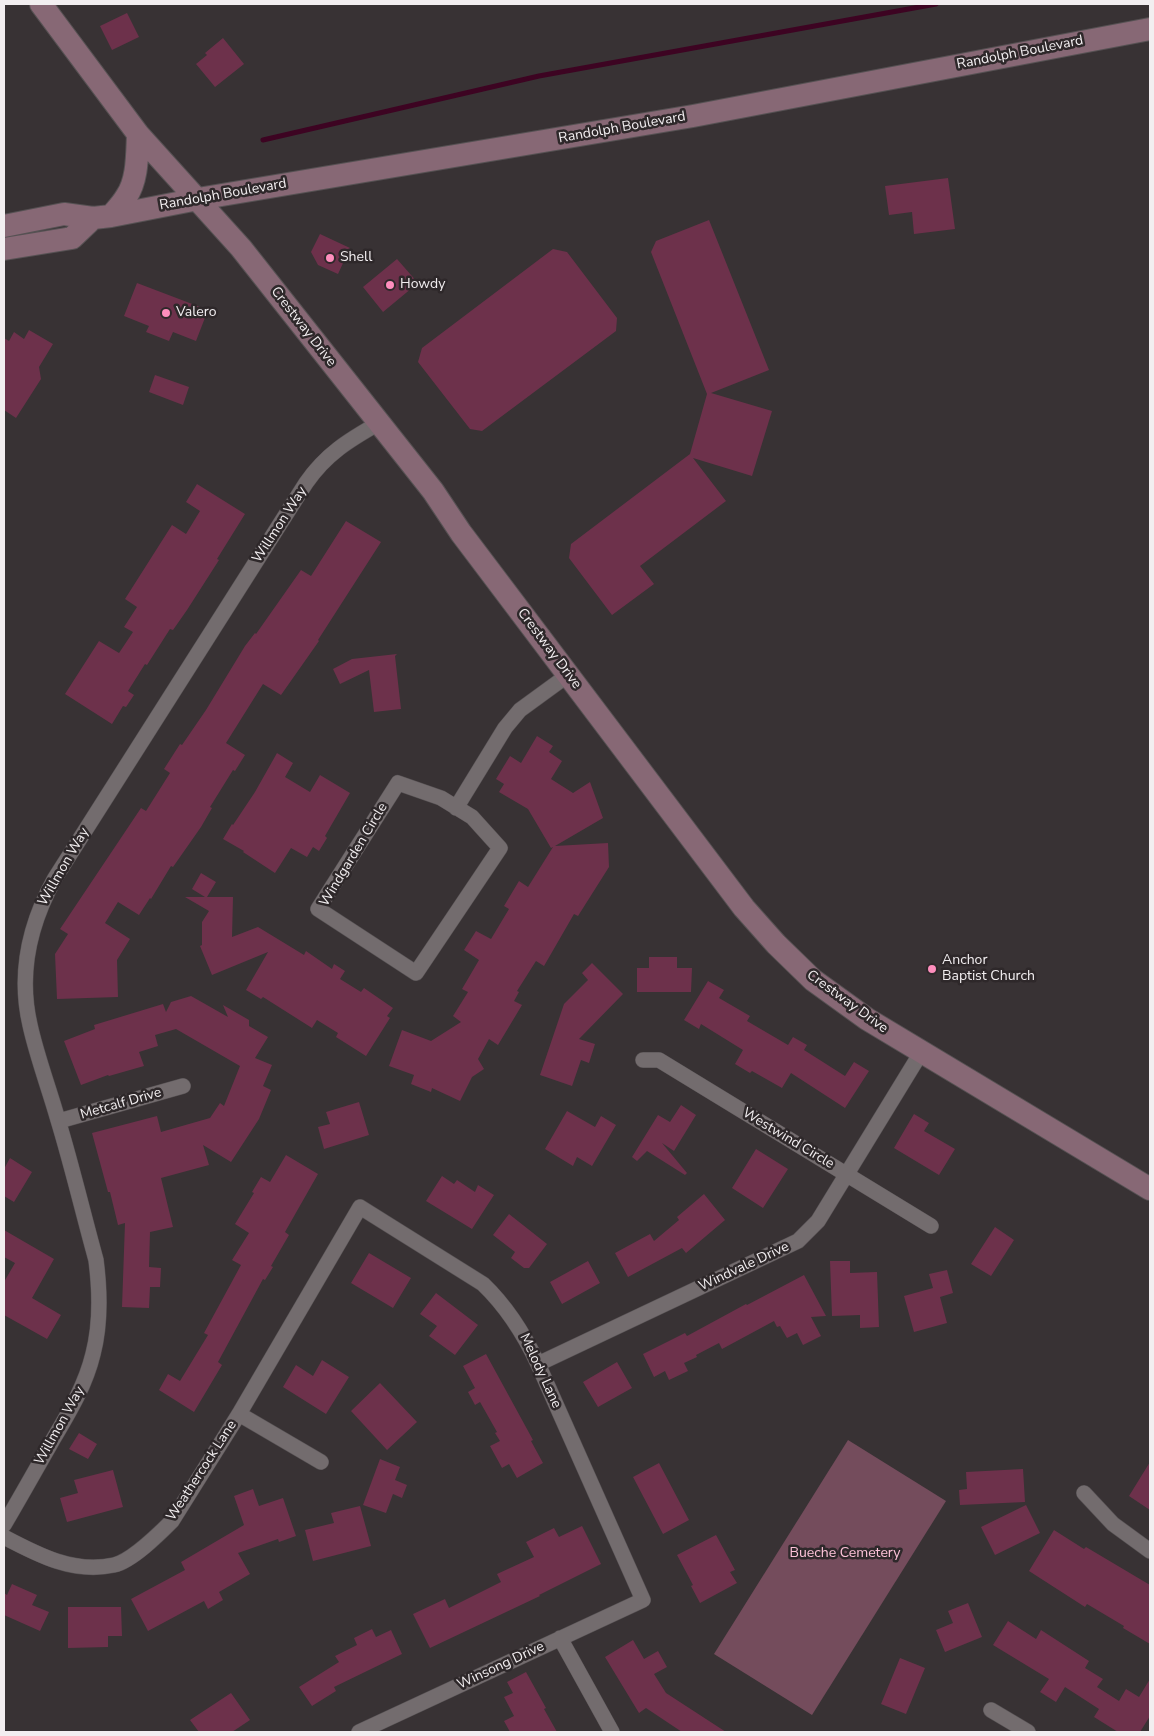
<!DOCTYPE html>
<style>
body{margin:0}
#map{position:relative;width:1154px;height:1736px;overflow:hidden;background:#383234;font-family:"Nunito Sans",sans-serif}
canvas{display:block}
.frame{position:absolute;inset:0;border:5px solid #f2eef0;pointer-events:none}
</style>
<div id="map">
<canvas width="1154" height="1736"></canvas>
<div class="frame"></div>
</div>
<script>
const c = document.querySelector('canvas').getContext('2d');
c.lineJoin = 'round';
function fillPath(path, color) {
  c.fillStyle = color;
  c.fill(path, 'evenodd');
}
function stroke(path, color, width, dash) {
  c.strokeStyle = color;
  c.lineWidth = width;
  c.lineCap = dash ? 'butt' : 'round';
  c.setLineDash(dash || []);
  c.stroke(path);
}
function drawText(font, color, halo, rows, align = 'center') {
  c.font = font + ' "Nunito Sans",sans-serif';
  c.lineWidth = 5;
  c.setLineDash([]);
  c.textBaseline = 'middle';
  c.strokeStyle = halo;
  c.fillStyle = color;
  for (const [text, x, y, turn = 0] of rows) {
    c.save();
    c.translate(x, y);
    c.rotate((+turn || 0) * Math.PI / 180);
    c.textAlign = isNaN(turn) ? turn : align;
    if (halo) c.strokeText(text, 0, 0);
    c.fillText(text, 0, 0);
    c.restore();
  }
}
fillPath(new Path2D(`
 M 848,1440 L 946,1501 L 812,1715 L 714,1654 Z`), '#744c5c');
stroke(new Path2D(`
 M 263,140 L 539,76 L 936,4`), '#3d0422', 5);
fillPath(new Path2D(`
 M 127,13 L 139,37 L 112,50 L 100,26 Z
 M 223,38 L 244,64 L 215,87 L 196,64 L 207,55 L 205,53 Z
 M 948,178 L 955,229 L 914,234 L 912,212 L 889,215 L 885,186 Z
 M 709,220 L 769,370 L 711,393 L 772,411 L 752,476 L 693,458 L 726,501 L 640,566 L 654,584 L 612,615 L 569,558 L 571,544 L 690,454 L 707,394 L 651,252 L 656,241 Z
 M 320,234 L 350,248 L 338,274 L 318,265 L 311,252 Z
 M 553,249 L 567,252 L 617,318 L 616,331 L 482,431 L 470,429 L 418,362 L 422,348 Z
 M 397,259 L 418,283 L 383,312 L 363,287 Z
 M 137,283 L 208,310 L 196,341 L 173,332 L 169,341 L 146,332 L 149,326 L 124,316 Z
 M 29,330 L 53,344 L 39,367 L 41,379 L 16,418 L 4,410 L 4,338 L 9,341 L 14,332 L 24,339 Z
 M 155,375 L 189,387 L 183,405 L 149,392 Z
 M 197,484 L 245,514 L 217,559 L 219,560 L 187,610 L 173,630 L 170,629 L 147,665 L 145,664 L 128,691 L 134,695 L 126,707 L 123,706 L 112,724 L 65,694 L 99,641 L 119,653 L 133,632 L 124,627 L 137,607 L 125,599 L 172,525 L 186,534 L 200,511 L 186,502 Z
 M 346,521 L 381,542 L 318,640 L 319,641 L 281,695 L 263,684 L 226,743 L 245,755 L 235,771 L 233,770 L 210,807 L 212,808 L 201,827 L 173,867 L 171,866 L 151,899 L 150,898 L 139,915 L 118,902 L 105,923 L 130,939 L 117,960 L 118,997 L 57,999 L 55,954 L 68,934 L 60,929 L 141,808 L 146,811 L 170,773 L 164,769 L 180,744 L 182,745 L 206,710 L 245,646 L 255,633 L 256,634 L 301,570 L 311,576 Z
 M 397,654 L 395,656 L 401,709 L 374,712 L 369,670 L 340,684 L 333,669 L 352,659 Z
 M 537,736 L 553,746 L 549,752 L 562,761 L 551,779 L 573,793 L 590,782 L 603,818 L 555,846 L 608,843 L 609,867 L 578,916 L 574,914 L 544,966 L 536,961 L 517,991 L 519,992 L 514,1001 L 522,1005 L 498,1045 L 489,1039 L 478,1059 L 484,1069 L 472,1077 L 460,1101 L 432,1088 L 431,1092 L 411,1084 L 414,1075 L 389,1066 L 402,1030 L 431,1041 L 461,1022 L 453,1016 L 468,992 L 462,989 L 479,960 L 464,950 L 476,931 L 491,939 L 509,909 L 504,906 L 519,881 L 528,887 L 553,847 L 551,848 L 528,809 L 499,792 L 504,784 L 496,779 L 510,756 L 521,763 Z
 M 277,753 L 293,763 L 285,777 L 310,792 L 320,775 L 350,793 L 325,836 L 327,838 L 319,851 L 313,847 L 307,857 L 291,848 L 275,873 L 243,852 L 244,851 L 223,839 L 232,824 L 233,825 L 255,792 Z
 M 201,873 L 216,882 L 207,897 L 233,897 L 232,937 L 258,927 L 304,955 L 306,951 L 332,969 L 334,964 L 345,971 L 340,979 L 361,992 L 364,988 L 393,1008 L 387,1016 L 390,1018 L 366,1056 L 336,1037 L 338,1033 L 317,1020 L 312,1028 L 263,997 L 261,999 L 246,990 L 268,952 L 212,975 L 200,946 L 202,945 L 202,922 L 209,911 L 185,897 L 205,897 L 192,889 Z
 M 649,957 L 677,957 L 677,968 L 692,968 L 691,992 L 637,992 L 637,968 L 649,968 Z
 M 592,963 L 623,994 L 579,1039 L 595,1044 L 589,1063 L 581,1060 L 572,1086 L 540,1075 L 564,1004 L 588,980 L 582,973 Z
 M 708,981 L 724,990 L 719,998 L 750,1016 L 747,1021 L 788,1045 L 793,1037 L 807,1045 L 804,1050 L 845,1076 L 854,1062 L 869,1071 L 845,1108 L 791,1073 L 782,1088 L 752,1071 L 750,1073 L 735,1064 L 743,1050 L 701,1024 L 699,1029 L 684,1020 Z
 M 191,996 L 228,1017 L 223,1005 L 249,1020 L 249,1026 L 268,1037 L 255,1058 L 272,1065 L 263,1086 L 271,1090 L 259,1119 L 231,1162 L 203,1145 L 209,1165 L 161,1178 L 173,1227 L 150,1232 L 149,1267 L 161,1268 L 160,1287 L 150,1287 L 149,1308 L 122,1307 L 125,1223 L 118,1225 L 110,1192 L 108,1192 L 92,1133 L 157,1116 L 161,1132 L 210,1118 L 220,1103 L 224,1106 L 240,1066 L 176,1029 L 155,1035 L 158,1046 L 139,1052 L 144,1066 L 109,1076 L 108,1075 L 81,1085 L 64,1041 L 95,1029 L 94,1025 L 163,1004 L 166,1012 L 171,1002 Z
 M 359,1102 L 369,1135 L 324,1149 L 318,1127 L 330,1124 L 326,1112 Z
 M 681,1105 L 696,1115 L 674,1151 L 662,1143 L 687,1173 L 685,1175 L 647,1151 L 637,1161 L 632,1157 L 658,1115 L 670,1122 Z
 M 567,1111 L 595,1127 L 601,1116 L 616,1125 L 592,1166 L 577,1157 L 573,1166 L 545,1149 Z
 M 914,1114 L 929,1123 L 924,1131 L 955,1149 L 939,1175 L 894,1148 Z
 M 756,1149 L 788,1169 L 763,1208 L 732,1188 Z
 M 286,1155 L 318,1174 L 285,1232 L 289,1235 L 271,1266 L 273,1267 L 265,1280 L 263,1279 L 218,1362 L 222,1365 L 194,1412 L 159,1390 L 168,1374 L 180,1381 L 208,1335 L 204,1333 L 241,1265 L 232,1260 L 249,1233 L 235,1224 L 254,1193 L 252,1192 L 261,1177 L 270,1182 Z
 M 10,1158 L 32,1172 L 14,1202 L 4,1196 L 4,1169 Z
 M 442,1176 L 454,1184 L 457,1180 L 475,1192 L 478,1185 L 494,1195 L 472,1229 L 426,1201 Z
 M 704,1194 L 725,1220 L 686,1253 L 682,1248 L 628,1277 L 615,1253 L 650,1234 L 654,1241 L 679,1220 L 677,1217 Z
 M 509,1214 L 547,1244 L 529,1268 L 524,1268 L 511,1258 L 515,1252 L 493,1235 Z
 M 995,1227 L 1014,1240 L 991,1276 L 971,1264 Z
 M 4,1230 L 54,1259 L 32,1298 L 61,1315 L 47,1339 L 4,1315 L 4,1282 L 15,1263 L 4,1257 Z
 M 369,1253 L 411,1278 L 393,1308 L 351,1283 Z
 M 588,1261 L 600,1283 L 562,1304 L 550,1282 Z
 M 830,1261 L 850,1261 L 850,1273 L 877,1272 L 879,1327 L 860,1328 L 860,1315 L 832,1316 Z
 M 947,1270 L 953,1293 L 940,1297 L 947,1323 L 914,1332 L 904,1296 L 933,1288 L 929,1274 Z
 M 804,1275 L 826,1316 L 811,1317 L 821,1336 L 803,1345 L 797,1333 L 787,1338 L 780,1326 L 777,1327 L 774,1321 L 722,1349 L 719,1343 L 696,1355 L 697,1357 L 684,1363 L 688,1371 L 669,1380 L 665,1371 L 654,1377 L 643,1354 L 685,1333 L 687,1336 L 746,1304 L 747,1305 Z
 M 436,1293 L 478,1325 L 455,1355 L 429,1336 L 437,1326 L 420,1314 Z
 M 486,1354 L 533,1440 L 531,1441 L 543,1463 L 517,1478 L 509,1464 L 502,1468 L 490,1446 L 500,1441 L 495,1433 L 497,1432 L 480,1402 L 475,1405 L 468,1392 L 475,1388 L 463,1366 Z
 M 322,1360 L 349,1377 L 326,1414 L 283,1387 L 296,1365 L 313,1376 Z
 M 617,1362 L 632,1388 L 598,1407 L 583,1382 Z
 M 380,1383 L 417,1422 L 387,1450 L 351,1411 Z
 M 79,1433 L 97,1444 L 88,1459 L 69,1449 Z
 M 380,1459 L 400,1467 L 395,1480 L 407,1485 L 402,1498 L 393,1494 L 386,1513 L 363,1505 Z
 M 1150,1462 L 1150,1510 L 1129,1496 Z
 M 659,1463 L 689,1520 L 663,1534 L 633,1477 Z
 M 1023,1469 L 1025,1502 L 960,1505 L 959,1490 L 967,1489 L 966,1472 Z
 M 113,1470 L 123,1507 L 67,1522 L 60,1498 L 78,1493 L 74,1480 Z
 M 253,1489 L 259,1506 L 283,1498 L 296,1536 L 279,1542 L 278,1539 L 238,1553 L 250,1574 L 219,1592 L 223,1600 L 208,1609 L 204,1601 L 148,1631 L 131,1599 L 185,1570 L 181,1562 L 244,1525 L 234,1496 Z
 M 1026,1505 L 1040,1533 L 995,1555 L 981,1527 Z
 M 360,1506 L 371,1546 L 313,1561 L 305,1530 L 334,1523 L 331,1513 Z
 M 582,1526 L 601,1564 L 539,1595 L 540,1596 L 430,1648 L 413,1614 L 445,1599 L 449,1608 L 501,1582 L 497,1574 L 534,1557 L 526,1542 L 554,1528 L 559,1537 Z
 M 1054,1530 L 1084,1549 L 1086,1547 L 1150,1585 L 1150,1644 L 1123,1628 L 1124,1626 L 1087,1604 L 1085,1607 L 1029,1571 Z
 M 716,1535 L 735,1570 L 730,1572 L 737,1583 L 700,1603 L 691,1586 L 693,1585 L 677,1555 Z
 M 12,1584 L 37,1595 L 32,1605 L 49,1612 L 40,1631 L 4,1615 L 4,1593 L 7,1595 Z
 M 968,1603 L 982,1637 L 945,1652 L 936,1630 L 953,1623 L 948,1611 Z
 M 68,1607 L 121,1607 L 122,1636 L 108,1636 L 108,1647 L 68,1648 Z
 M 1008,1621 L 1036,1639 L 1041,1630 L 1089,1661 L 1085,1668 L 1103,1679 L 1097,1687 L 1119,1701 L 1126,1689 L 1139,1697 L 1150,1679 L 1150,1716 L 1140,1732 L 1118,1732 L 1094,1717 L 1099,1709 L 1065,1687 L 1056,1702 L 1040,1692 L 1049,1679 L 993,1645 Z
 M 372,1629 L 376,1637 L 391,1630 L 402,1654 L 334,1687 L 336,1691 L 312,1706 L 299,1687 L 339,1662 L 335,1656 L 357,1645 L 354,1638 Z
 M 633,1640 L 644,1659 L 658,1651 L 667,1667 L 654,1674 L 666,1693 L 726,1732 L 682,1732 L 646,1708 L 639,1713 L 605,1657 Z
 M 900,1658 L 925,1668 L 906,1714 L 881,1704 Z
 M 526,1672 L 546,1708 L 544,1709 L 557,1732 L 510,1732 L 504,1721 L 514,1716 L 504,1697 L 513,1693 L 507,1682 Z
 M 231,1693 L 250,1720 L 232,1732 L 199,1732 L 190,1720 Z`), '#6d314b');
const street = new Path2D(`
 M 398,783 L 441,798 L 472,817 L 500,848 L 416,973 L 318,909 Z
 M 456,808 L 505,728 L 520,710 L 568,675
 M 643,1060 L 659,1060 L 931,1226
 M 59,1121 L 183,1086
 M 538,1364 L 798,1241 L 818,1221 L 922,1051
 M 239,1414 L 321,1462
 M 1084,1493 L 1113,1524 L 1150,1551
 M 4,1525 C 20,1498 35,1471 51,1443 C 68,1414 85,1387 93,1354 C 101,1323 100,1291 96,1260 C 83,1213 72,1166 58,1120 C 49,1088 37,1057 30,1025 C 18,973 30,923 55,878 L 306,483 C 326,454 349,440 379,423
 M 4,1537 C 38,1555 74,1574 114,1565 C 132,1561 159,1534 172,1521 L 239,1414 L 360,1207 L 483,1284 C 507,1307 524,1334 538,1364 L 643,1600 L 359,1732
 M 560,1638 L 612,1732
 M 991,1710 L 1028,1732`);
const secondary = new Path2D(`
 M 41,4 L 138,134 L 241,248 L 433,491 L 461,533 L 744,908 L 776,944 L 813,980 L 867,1019 L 1150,1189
 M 111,216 C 116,210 122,204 126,197 C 138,180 137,154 138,134
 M 4,226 L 64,214 L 93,218 L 111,216 L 198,199 L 693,116 L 1150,29
 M 4,249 L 72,238 L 93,218`);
stroke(street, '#565153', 16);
stroke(secondary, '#565153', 24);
stroke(street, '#736c6e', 15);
stroke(secondary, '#876875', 22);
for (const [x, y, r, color] of [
 [330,258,5,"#fe8ebd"],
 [390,285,5,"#fe8ebd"],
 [166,313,5,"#fe8ebd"],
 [932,969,5,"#fe8ebd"]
]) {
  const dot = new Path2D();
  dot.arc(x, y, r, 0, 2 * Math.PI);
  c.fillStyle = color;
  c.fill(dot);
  stroke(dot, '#2e282a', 2);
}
drawText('14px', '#f2eef0', '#2e282a', [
 ["Randolph Boulevard",1020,53,-11],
 ["Randolph Boulevard",622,128,-10],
 ["Randolph Boulevard",223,195,-10],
 ["Crestway Drive",303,327,52],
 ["Willmon Way",280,525,-57],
 ["Crestway Drive",549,649,53],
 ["Windgarden Circle",354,855,-59],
 ["Willmon Way",64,867,-60],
 ["Crestway Drive",847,1002,36],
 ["Metcalf Drive",121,1104,-16],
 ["Westwind Circle",788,1139,31],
 ["Windvale Drive",744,1267,-25],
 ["Melody Lane",540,1371,65],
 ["Willmon Way",60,1426,-61],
 ["Weathercock Lane",202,1471,-57],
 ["Winsong Drive",501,1666,-25]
]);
drawText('14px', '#f2eef0', '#2e282a', [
 ["Shell",340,258],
 ["Howdy",400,285],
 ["Valero",176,313],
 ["Anchor",942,961],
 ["Baptist Church",942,977]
], 'left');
drawText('14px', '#fdc2d8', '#2e282a', [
 ["Bueche Cemetery",845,1554]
]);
</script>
